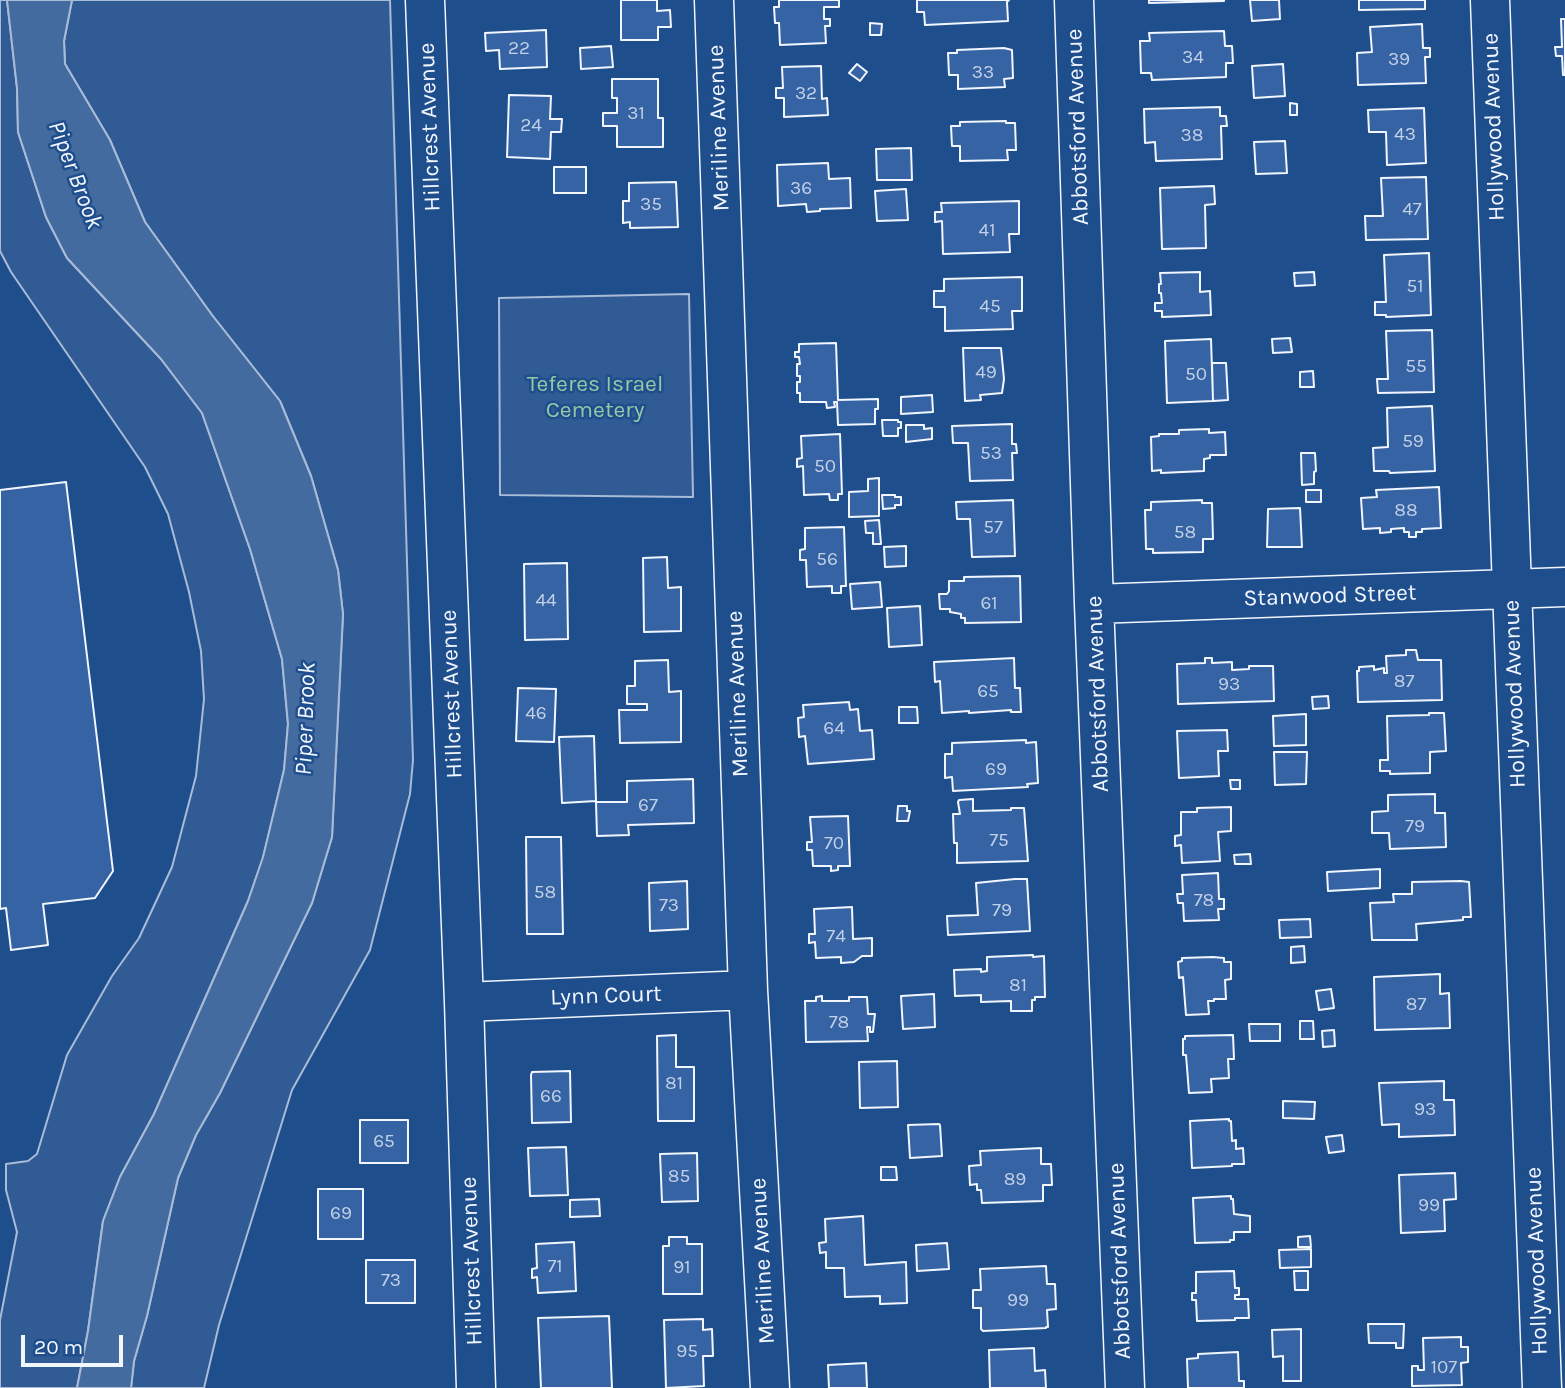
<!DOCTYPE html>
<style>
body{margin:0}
#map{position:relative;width:1565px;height:1388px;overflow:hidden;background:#1f4e8c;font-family:Karla,sans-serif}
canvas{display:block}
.scale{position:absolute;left:21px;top:1335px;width:102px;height:32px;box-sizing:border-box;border:4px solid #f2f6ff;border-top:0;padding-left:9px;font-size:21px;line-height:24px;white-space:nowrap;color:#f2f6ff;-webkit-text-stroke:5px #1f4e8c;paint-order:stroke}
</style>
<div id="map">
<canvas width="1565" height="1388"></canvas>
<div class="scale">20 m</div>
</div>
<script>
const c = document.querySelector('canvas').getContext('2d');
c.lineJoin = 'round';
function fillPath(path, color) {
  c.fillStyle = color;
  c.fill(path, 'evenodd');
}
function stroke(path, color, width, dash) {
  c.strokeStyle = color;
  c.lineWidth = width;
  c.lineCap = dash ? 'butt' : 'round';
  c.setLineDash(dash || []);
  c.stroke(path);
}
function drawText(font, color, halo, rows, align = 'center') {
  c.font = font + ' Karla,sans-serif';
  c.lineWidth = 5;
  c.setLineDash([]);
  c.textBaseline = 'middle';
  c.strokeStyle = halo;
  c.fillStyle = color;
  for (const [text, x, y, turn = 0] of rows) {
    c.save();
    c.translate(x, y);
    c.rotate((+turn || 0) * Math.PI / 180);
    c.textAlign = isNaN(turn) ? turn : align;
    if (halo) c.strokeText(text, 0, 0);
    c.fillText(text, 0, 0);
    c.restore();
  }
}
const green = new Path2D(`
 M 0,0 L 7,0 L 17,88 L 18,132 L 46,217 L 67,258 L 161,359 L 202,413 L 250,549 L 282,659 L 288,724 L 284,770 L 263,858 L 248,901 L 154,1114 L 120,1177 L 103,1221 L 88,1331 L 77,1388 L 0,1388 L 0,1320 L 17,1232 L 6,1190 L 6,1164 L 28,1161 L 37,1154 L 67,1055 L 112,976 L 139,938 L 172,867 L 196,776 L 204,699 L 201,651 L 189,592 L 168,514 L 145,467 L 11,272 L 0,251 Z
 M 72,0 L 390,0 L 413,760 L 410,794 L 370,950 L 292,1090 L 219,1325 L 204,1388 L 131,1388 L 134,1361 L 147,1316 L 178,1178 L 196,1135 L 220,1093 L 312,903 L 332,837 L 343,614 L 338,570 L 311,476 L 280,401 L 212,315 L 145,222 L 110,140 L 65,64 L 64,41 Z
 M 689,294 L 693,497 L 500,495 L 499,298 Z`);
fillPath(green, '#305b95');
stroke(green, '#a8bbd7', 2);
const water = new Path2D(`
 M 7,0 L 72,0 L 64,41 L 65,64 L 110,140 L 145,222 L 212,315 L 280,401 L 311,476 L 338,570 L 343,614 L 332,837 L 312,903 L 220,1093 L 196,1135 L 178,1178 L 147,1316 L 134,1361 L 131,1388 L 77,1388 L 88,1331 L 103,1221 L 120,1177 L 154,1114 L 248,901 L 263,857 L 284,770 L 288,724 L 282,659 L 250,549 L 202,413 L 161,359 L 67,258 L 46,217 L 18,132 L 17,88 Z`);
fillPath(water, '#446ba0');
stroke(water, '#a8bbd7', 2);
const building = new Path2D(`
 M 621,0 L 657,0 L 657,11 L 670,10 L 671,27 L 658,27 L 658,40 L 621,40 Z
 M 779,0 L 839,0 L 839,7 L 824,7 L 824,19 L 830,19 L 830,26 L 825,26 L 826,43 L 780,45 L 779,23 L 775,23 L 774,7 L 779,7 Z
 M 917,0 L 1009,0 L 1007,2 L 1008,21 L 925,25 L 924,12 L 917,12 Z
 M 1149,0 L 1224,0 L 1224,1 L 1149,3 Z
 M 1250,0 L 1279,0 L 1280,19 L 1252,21 Z
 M 1359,0 L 1425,0 L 1425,9 L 1359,10 Z
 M 1561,19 L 1565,19 L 1565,75 L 1563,75 L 1562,56 L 1556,56 L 1555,47 L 1562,47 Z
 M 870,23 L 882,24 L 881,35 L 870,35 Z
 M 1422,24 L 1423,48 L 1430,48 L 1430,57 L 1425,57 L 1426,83 L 1358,85 L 1357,53 L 1372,52 L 1370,27 Z
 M 546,30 L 547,67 L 500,69 L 499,50 L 486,51 L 485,33 Z
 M 1224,31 L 1225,46 L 1232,46 L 1233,63 L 1226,63 L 1226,77 L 1152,80 L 1151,73 L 1141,73 L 1140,41 L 1150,41 L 1149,33 Z
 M 611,46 L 613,67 L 581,69 L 580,48 Z
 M 1004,48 L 1012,50 L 1013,78 L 1004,79 L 1005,87 L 958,89 L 958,75 L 949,75 L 948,53 L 957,53 L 957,50 Z
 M 857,64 L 867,72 L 860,81 L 849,73 Z
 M 1283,64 L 1285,96 L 1254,98 L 1252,66 Z
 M 821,66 L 822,99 L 827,98 L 828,115 L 784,117 L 784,98 L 776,98 L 776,88 L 783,88 L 782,67 Z
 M 612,79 L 658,79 L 658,118 L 663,118 L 663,147 L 617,147 L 617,126 L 603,126 L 603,113 L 617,113 L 617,98 L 612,98 Z
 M 509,95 L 551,96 L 550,119 L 562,119 L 561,132 L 551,132 L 550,159 L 507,157 Z
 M 1290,103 L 1297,104 L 1297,115 L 1290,115 Z
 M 1220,107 L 1220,116 L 1226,116 L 1227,126 L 1221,126 L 1222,159 L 1156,161 L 1155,142 L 1145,143 L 1144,109 Z
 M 1424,108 L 1426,163 L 1387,165 L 1386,132 L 1369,132 L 1368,110 Z
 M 1006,121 L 1006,123 L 1015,123 L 1016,150 L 1007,150 L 1008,160 L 960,161 L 960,146 L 952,146 L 951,126 L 960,126 L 960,122 Z
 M 1285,141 L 1287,173 L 1256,174 L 1254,142 Z
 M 911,148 L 912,180 L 877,180 L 876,149 Z
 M 828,163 L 829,179 L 850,178 L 851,208 L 820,209 L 820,211 L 807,212 L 806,204 L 778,206 L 777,165 Z
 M 554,167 L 586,167 L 586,193 L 554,193 Z
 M 1426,177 L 1428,239 L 1366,240 L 1365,216 L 1383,216 L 1381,178 Z
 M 676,182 L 678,227 L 630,228 L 630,222 L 623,223 L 623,201 L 629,201 L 629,183 Z
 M 1214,186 L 1215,204 L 1205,205 L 1206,248 L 1162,249 L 1160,188 Z
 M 906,189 L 908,220 L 877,221 L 875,191 Z
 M 1019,201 L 1019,234 L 1009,234 L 1010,252 L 943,254 L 942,221 L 935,222 L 935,212 L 942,212 L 941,203 Z
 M 1429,253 L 1431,315 L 1386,317 L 1386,315 L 1375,315 L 1375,302 L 1386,302 L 1384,255 Z
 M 1200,272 L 1200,292 L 1210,291 L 1211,315 L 1162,317 L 1162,311 L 1155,311 L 1155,303 L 1162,303 L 1161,293 L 1159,293 L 1159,284 L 1161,284 L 1160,273 Z
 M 1314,272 L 1315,285 L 1295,286 L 1294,273 Z
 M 1022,277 L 1022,311 L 1012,311 L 1013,329 L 945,331 L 945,307 L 934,307 L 934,291 L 944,291 L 944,279 Z
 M 1432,330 L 1434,392 L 1378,393 L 1377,379 L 1388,379 L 1386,331 Z
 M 1290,338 L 1292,352 L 1273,353 L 1272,339 Z
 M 1211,339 L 1213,401 L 1167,403 L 1165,341 Z
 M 836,343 L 838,400 L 878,399 L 878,409 L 875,409 L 875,424 L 838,425 L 837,402 L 834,402 L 835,407 L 827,408 L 826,402 L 800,402 L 800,393 L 797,393 L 797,382 L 800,382 L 800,376 L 797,376 L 797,364 L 800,364 L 799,357 L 795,357 L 795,352 L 799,352 L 799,344 Z
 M 963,348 L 1001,348 L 1004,379 L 1002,393 L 980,395 L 981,400 L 965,401 Z
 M 1212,363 L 1226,363 L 1228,400 L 1213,401 Z
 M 1313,371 L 1314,387 L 1300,387 L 1300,372 Z
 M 932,395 L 933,412 L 901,414 L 901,397 Z
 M 1432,406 L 1435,471 L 1390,473 L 1389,471 L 1374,471 L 1373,448 L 1388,447 L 1387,408 Z
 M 882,420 L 898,420 L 898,422 L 901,422 L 901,428 L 898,428 L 898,436 L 883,436 Z
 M 1012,424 L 1012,444 L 1016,444 L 1017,453 L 1012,453 L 1013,480 L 970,481 L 968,443 L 953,443 L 952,426 Z
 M 906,425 L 924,425 L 924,429 L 932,428 L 932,439 L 906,442 Z
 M 1209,429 L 1209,433 L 1225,432 L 1226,455 L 1210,455 L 1210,458 L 1204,459 L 1204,471 L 1161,473 L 1161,470 L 1152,471 L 1151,437 L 1159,436 L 1159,434 L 1179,434 L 1179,430 Z
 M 840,434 L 842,494 L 838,494 L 838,500 L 830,500 L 829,494 L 804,495 L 803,466 L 797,467 L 797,459 L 802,458 L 801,436 Z
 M 1301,453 L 1315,453 L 1316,471 L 1314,472 L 1314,484 L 1302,485 Z
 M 879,478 L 879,516 L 849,517 L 849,492 L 868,491 L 868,479 Z
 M 66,482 L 113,871 L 95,898 L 43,904 L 48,945 L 11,950 L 6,908 L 0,909 L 0,490 Z
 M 1439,487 L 1441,528 L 1422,529 L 1422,532 L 1416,532 L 1416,537 L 1409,537 L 1409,532 L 1404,532 L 1404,528 L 1391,529 L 1391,532 L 1380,533 L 1380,528 L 1363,529 L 1361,498 L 1377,497 L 1376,490 Z
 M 1306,490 L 1321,490 L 1321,502 L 1306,502 Z
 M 882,495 L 895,495 L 895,497 L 901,497 L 901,505 L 895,505 L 895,508 L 883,509 Z
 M 1013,500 L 1015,556 L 972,557 L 970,519 L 957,519 L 956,502 Z
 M 1202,500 L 1202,503 L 1212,503 L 1213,539 L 1203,539 L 1203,552 L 1153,553 L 1153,549 L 1146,549 L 1145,510 L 1151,510 L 1151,502 Z
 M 1300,508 L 1302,547 L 1267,547 L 1268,509 Z
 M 879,520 L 881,544 L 873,544 L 873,533 L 866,533 L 865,521 Z
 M 844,527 L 846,586 L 841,586 L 841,593 L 832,593 L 832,586 L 807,587 L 806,560 L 800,560 L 800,550 L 805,549 L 805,528 Z
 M 906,546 L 906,566 L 885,567 L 884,547 Z
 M 667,557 L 668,588 L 681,587 L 681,631 L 644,632 L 643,558 Z
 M 567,563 L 568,639 L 525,640 L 524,564 Z
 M 1020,576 L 1021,622 L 965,623 L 965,618 L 961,618 L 961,614 L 950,612 L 950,609 L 940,609 L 939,594 L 947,594 L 949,591 L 949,581 L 964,581 L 964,577 Z
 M 880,582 L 882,607 L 852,609 L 850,584 Z
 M 920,606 L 922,645 L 889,647 L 887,608 Z
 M 1406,650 L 1416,650 L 1418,660 L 1441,660 L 1442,700 L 1358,702 L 1357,671 L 1359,671 L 1359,667 L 1374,666 L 1374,670 L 1384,668 L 1384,673 L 1387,673 L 1386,656 L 1406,655 Z
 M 1014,658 L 1015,688 L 1020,688 L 1021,712 L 1011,712 L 1011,710 L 969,713 L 969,711 L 942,713 L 940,681 L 935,682 L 934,662 Z
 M 1205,658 L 1212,658 L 1212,663 L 1232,662 L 1232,670 L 1249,669 L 1249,666 L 1273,666 L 1274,701 L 1178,704 L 1177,664 L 1205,663 Z
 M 668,660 L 669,692 L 681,691 L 681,742 L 620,743 L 619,710 L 647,710 L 647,704 L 627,704 L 627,686 L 635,686 L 635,661 Z
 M 518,688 L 556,689 L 554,742 L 516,741 Z
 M 1328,696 L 1329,708 L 1313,709 L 1312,697 Z
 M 849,702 L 850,710 L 858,709 L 860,731 L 872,730 L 874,759 L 808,764 L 805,736 L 799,737 L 798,718 L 804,717 L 803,705 Z
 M 899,707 L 917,707 L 918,723 L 899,723 Z
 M 1429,713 L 1444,713 L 1446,751 L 1430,752 L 1430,773 L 1390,774 L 1390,771 L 1380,771 L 1380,760 L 1388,760 L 1387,716 L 1429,715 Z
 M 1306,714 L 1306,745 L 1274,746 L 1273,716 Z
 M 1227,730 L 1228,751 L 1218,751 L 1219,776 L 1179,778 L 1177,731 Z
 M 594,736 L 596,801 L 562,803 L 559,737 Z
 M 1026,740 L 1026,743 L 1036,742 L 1038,783 L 1027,784 L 1028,787 L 953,791 L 952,777 L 945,778 L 945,754 L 952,754 L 952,743 Z
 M 1274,752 L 1307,752 L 1306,784 L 1275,785 Z
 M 693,779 L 694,823 L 628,825 L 629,835 L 597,836 L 596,802 L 627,802 L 627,781 Z
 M 1230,780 L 1240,780 L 1240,789 L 1231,789 Z
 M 1435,794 L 1435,813 L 1445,813 L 1446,847 L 1390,849 L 1389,833 L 1372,833 L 1372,812 L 1388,811 L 1388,795 Z
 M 973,799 L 973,811 L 1011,810 L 1011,808 L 1024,808 L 1028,861 L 957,863 L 957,843 L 954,843 L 953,814 L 960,814 L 958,802 L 959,800 Z
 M 898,806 L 907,806 L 907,811 L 910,811 L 908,821 L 897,821 Z
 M 1231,807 L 1231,831 L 1218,832 L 1220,861 L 1182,863 L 1181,845 L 1175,846 L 1175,836 L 1181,835 L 1181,812 L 1197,812 L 1197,808 Z
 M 848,816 L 850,866 L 838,866 L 838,870 L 831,871 L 831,866 L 813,866 L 812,850 L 807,850 L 807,842 L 812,842 L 810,817 Z
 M 526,837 L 561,837 L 563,934 L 527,934 Z
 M 1250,854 L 1251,864 L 1235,864 L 1234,855 Z
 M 1380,869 L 1380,888 L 1328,891 L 1327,872 Z
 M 1218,873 L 1219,899 L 1224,899 L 1224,909 L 1218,909 L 1219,920 L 1184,921 L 1183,903 L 1178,903 L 1177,894 L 1183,894 L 1182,875 Z
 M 1015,879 L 1027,879 L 1030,931 L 948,935 L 947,916 L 978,915 L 976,883 Z
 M 687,881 L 688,929 L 650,931 L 649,883 Z
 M 1461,881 L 1469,882 L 1471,917 L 1463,917 L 1463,920 L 1416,924 L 1417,940 L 1372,940 L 1370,903 L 1394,902 L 1393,894 L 1412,894 L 1412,882 Z
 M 852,907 L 853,939 L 872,938 L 872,956 L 862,956 L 854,962 L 841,963 L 841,957 L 816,958 L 815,942 L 809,943 L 809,934 L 815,934 L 814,909 Z
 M 1310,919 L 1311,937 L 1280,938 L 1279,920 Z
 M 1304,946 L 1305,962 L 1291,963 L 1291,947 Z
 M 1033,955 L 1033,957 L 1044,956 L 1045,997 L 1035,997 L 1035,1000 L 1032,1000 L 1032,1011 L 1011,1011 L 1011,1001 L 981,1002 L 981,995 L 955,996 L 954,970 L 981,969 L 981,972 L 987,971 L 987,957 Z
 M 1213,957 L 1224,958 L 1224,962 L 1231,962 L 1231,979 L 1225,980 L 1226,999 L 1214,999 L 1214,1001 L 1208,1001 L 1209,1014 L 1186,1015 L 1183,977 L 1179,978 L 1178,962 L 1182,961 L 1182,958 Z
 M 1440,974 L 1440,994 L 1449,993 L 1450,1028 L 1375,1030 L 1374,977 Z
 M 1331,989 L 1334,1008 L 1319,1010 L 1316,991 Z
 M 934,994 L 935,1027 L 903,1029 L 901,996 Z
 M 822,996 L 822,1001 L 849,1001 L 849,997 L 867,997 L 868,1014 L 875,1014 L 873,1032 L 870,1032 L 870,1027 L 867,1027 L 868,1041 L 806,1042 L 805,1001 L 816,1001 L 816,997 Z
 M 1300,1021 L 1313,1021 L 1314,1039 L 1300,1039 Z
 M 1249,1024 L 1280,1024 L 1280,1041 L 1250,1041 Z
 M 1334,1030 L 1335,1046 L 1323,1047 L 1322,1031 Z
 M 676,1035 L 676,1067 L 694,1067 L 694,1121 L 658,1121 L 657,1036 Z
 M 1233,1035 L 1234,1059 L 1228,1059 L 1229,1078 L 1211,1079 L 1212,1092 L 1189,1093 L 1186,1055 L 1183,1055 L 1183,1039 L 1185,1039 L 1185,1036 Z
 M 897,1061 L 898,1107 L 860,1108 L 859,1062 Z
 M 570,1071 L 571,1122 L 532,1123 L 531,1075 L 532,1072 Z
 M 1444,1081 L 1444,1100 L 1454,1100 L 1455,1135 L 1399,1137 L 1399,1124 L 1382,1125 L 1379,1083 Z
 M 1283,1101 L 1315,1102 L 1314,1119 L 1283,1118 Z
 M 1229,1119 L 1229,1121 L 1231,1121 L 1232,1141 L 1236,1140 L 1236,1149 L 1243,1148 L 1244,1164 L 1232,1164 L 1232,1166 L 1192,1168 L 1190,1121 Z
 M 360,1120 L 408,1120 L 408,1163 L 360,1163 Z
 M 939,1124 L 940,1125 L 942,1156 L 910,1158 L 908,1125 Z
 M 1342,1135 L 1344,1151 L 1329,1153 L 1326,1137 Z
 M 566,1147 L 568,1195 L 530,1196 L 528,1148 Z
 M 1041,1148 L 1041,1164 L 1051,1164 L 1052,1185 L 1043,1185 L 1043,1201 L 982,1203 L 981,1190 L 977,1190 L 977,1184 L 970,1185 L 969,1166 L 981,1165 L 980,1151 Z
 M 697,1153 L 698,1201 L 662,1202 L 660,1154 Z
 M 881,1167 L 896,1167 L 897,1180 L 881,1180 Z
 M 1455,1173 L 1456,1199 L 1444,1200 L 1445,1231 L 1401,1233 L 1399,1175 Z
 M 318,1189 L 363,1189 L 363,1239 L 318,1239 Z
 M 1231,1196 L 1231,1199 L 1233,1199 L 1234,1214 L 1250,1216 L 1250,1232 L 1234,1232 L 1234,1240 L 1230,1240 L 1230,1242 L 1195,1243 L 1193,1198 Z
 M 599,1199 L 600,1216 L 570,1217 L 570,1200 Z
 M 863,1216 L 865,1265 L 906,1262 L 907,1303 L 880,1304 L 880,1296 L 845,1297 L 844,1268 L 826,1268 L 826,1252 L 820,1253 L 819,1243 L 826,1242 L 825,1219 Z
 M 1310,1236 L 1311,1247 L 1298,1247 L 1298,1237 Z
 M 669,1237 L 687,1237 L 687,1244 L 702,1244 L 702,1294 L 663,1294 L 663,1246 L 669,1246 Z
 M 574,1242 L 576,1291 L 538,1293 L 537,1277 L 532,1278 L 532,1269 L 537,1268 L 536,1244 Z
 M 947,1243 L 949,1269 L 917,1271 L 916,1245 Z
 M 1311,1249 L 1311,1267 L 1280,1268 L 1279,1250 Z
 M 366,1260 L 415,1260 L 415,1303 L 366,1303 Z
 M 1046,1266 L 1047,1284 L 1055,1284 L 1056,1309 L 1047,1310 L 1048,1327 L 1046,1327 L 1046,1328 L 983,1331 L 981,1329 L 981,1308 L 973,1308 L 973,1290 L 981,1290 L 980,1269 Z
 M 1234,1271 L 1235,1288 L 1239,1288 L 1239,1295 L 1235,1295 L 1235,1299 L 1248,1299 L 1249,1318 L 1235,1318 L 1235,1320 L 1197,1321 L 1196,1300 L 1192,1300 L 1192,1293 L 1196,1293 L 1196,1272 Z
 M 1294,1271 L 1308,1271 L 1308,1290 L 1295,1290 Z
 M 609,1316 L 612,1388 L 541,1388 L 538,1318 Z
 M 703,1319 L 703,1330 L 712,1329 L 713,1356 L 703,1356 L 704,1386 L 666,1388 L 664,1320 Z
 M 1368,1324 L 1404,1324 L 1403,1348 L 1396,1348 L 1396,1343 L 1369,1343 Z
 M 1301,1329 L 1301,1381 L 1283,1381 L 1283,1356 L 1273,1357 L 1272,1330 Z
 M 1461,1337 L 1461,1347 L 1468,1347 L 1468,1362 L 1461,1363 L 1462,1385 L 1412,1386 L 1412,1366 L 1418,1366 L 1418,1370 L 1424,1370 L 1423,1338 Z
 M 1034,1348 L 1035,1371 L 1045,1370 L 1046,1388 L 990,1388 L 989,1350 Z
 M 1238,1352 L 1239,1381 L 1244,1381 L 1244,1388 L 1188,1388 L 1187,1359 L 1198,1358 L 1198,1354 Z
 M 866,1363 L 867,1388 L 829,1388 L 828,1365 Z`);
fillPath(building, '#3563a3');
stroke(building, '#f2f6ff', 2);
const minor = new Path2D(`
 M 425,0 L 464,1002 L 476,1388
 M 714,0 L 748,990 L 770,1388
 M 1074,0 L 1094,604 L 1125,1388
 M 1490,0 L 1542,1388
 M 1094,604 L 1565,587
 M 464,1002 L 748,990`);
stroke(minor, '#f2f6ff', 41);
stroke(minor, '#1f4e8c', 38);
drawText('19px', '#c3d1e8', null, [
 ["22",519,49],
 ["34",1193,58],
 ["39",1399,60],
 ["33",983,73],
 ["32",806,94],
 ["31",636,114],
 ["24",531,126],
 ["43",1405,135],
 ["38",1192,136],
 ["36",801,189],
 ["35",651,205],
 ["47",1412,210],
 ["41",987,231],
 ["51",1415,287],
 ["45",990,307],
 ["55",1416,367],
 ["49",986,373],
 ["50",1196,375],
 ["59",1413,442],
 ["53",991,454],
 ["50",825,467],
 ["88",1406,511],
 ["57",993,528],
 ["58",1185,533],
 ["56",827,560],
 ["44",546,601],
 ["61",989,604],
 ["87",1404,682],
 ["93",1229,685],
 ["65",988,692],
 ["46",536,714],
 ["64",834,729],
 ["69",996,770],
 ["67",648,806],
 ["79",1415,827],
 ["75",999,841],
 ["70",834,844],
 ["58",545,893],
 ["78",1204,901],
 ["73",669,906],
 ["79",1002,911],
 ["74",836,937],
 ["81",1018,986],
 ["87",1416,1005],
 ["78",839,1023],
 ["81",674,1084],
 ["66",551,1097],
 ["93",1425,1110],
 ["65",384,1142],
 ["85",679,1177],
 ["89",1015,1180],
 ["99",1429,1206],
 ["69",341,1214],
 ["71",555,1267],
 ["91",682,1268],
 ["73",391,1281],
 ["99",1018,1301],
 ["95",687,1352],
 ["107",1444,1368]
]);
drawText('23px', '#f2f6ff', '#1f4e8c', [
 ["Hillcrest Avenue",430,127,-92],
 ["Abbotsford Avenue",1078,127,-92],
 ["Hollywood Avenue",1494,127,-92],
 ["Meriline Avenue",719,128,-92],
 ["Stanwood Street",1330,596,-2],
 ["Hillcrest Avenue",452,694,-92],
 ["Meriline Avenue",738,694,-92],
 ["Abbotsford Avenue",1098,694,-92],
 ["Hollywood Avenue",1515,694,-92],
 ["Lynn Court",606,996,-2],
 ["Hillcrest Avenue",472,1261,-92],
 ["Meriline Avenue",763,1261,-93],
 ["Abbotsford Avenue",1120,1261,-92],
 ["Hollywood Avenue",1537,1261,-92]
]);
drawText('23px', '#97c8a6', '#1f4e8c', [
 ["Teferes Israel",595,384],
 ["Cemetery",595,410]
]);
drawText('italic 24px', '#f2f6ff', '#1f4e8c', [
 ["Piper Brook",75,175,69],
 ["Piper Brook",306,719,-88]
]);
</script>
